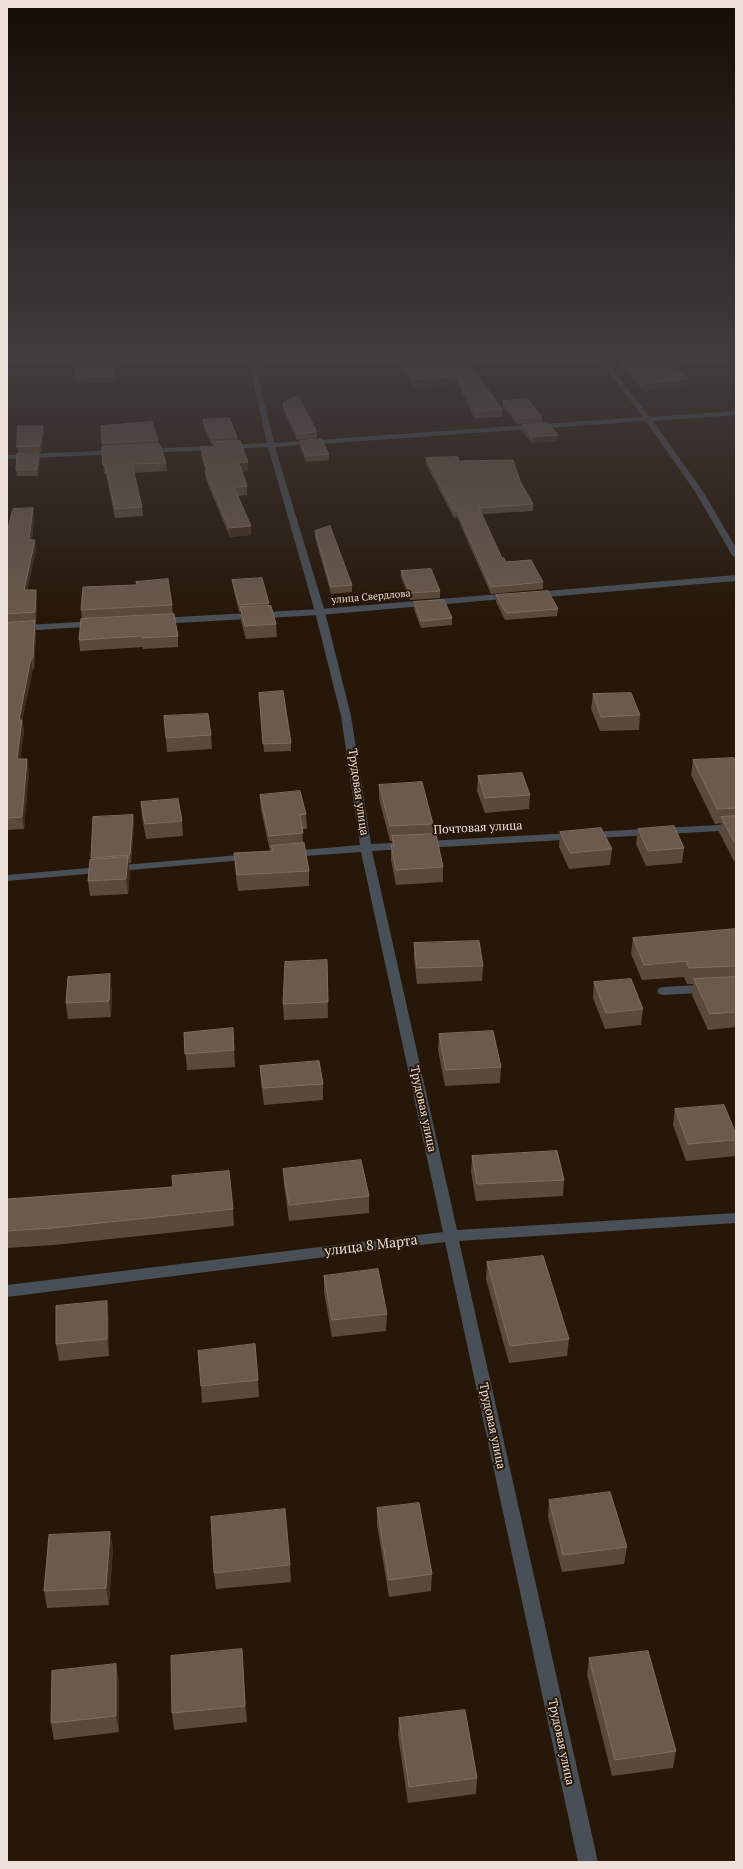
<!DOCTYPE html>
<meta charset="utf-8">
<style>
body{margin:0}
#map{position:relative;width:743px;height:1869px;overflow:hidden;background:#261709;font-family:"PT Serif",serif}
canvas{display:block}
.frame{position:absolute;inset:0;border:8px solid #ece0d8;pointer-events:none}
</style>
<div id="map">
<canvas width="743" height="1869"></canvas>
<div class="frame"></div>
</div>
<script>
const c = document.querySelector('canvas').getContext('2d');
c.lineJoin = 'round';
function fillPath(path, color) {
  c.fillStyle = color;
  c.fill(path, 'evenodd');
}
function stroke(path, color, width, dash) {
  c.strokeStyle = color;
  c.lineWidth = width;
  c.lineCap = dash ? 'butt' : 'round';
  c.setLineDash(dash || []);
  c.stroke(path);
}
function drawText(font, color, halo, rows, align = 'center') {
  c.font = font + ' "PT Serif",serif';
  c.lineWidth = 4;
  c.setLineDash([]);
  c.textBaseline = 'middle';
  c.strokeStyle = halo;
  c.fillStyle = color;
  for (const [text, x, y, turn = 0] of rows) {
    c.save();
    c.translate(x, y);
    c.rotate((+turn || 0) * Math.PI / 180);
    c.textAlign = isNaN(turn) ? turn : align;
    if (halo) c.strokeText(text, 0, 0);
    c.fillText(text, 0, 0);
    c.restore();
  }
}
fillPath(new Path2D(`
 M 248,359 L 254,359 L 274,443 L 643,417 L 599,359 L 605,359 L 650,417 L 736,411 L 736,415 L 653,421 L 704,493 L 736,548 L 736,558 L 732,555 L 696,493 L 646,421 L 275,447 L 325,612 L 351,716 L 371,844 L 736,824 L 736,830 L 372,851 L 457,1230 L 736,1213 L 736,1223 L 459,1241 L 598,1862 L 578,1862 L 445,1242 L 7,1297 L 7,1285 L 443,1232 L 361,852 L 291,857 L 285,854 L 291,851 L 360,845 L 341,716 L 315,612 L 268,447 L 146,453 L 142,451 L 146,449 L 267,443 Z
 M 118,450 L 121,450 L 121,454 L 7,459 L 7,455 Z
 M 251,854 L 255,855 L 257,857 L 255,859 L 7,881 L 7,875 Z
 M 736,983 L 736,991 L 663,995 L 659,994 L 657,991 L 659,988 L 663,987 Z`), '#484f56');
fillPath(new Path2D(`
 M 736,575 L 736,581 L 534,598 L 530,595 L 534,592 Z
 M 512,593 L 515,594 L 516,596 L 515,598 L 320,615 L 159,624 L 154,621 L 159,618 L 320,609 Z
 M 97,621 L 100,622 L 102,624 L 100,626 L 7,632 L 7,626 Z`), '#484f56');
fillPath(new Path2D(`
 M 33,359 L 54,359 L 53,365 L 35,366 Z
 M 69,359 L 109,359 L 115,381 L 78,384 L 73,364 L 70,364 Z
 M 394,359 L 471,359 L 471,360 L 466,360 L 502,409 L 502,417 L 474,418 L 458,383 L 415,387 Z
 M 614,359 L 664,359 L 689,379 L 689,385 L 643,390 Z
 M 503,401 L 542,417 L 542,423 L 517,424 L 503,407 Z
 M 283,403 L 317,432 L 317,438 L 297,440 L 283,409 Z
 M 203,420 L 237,437 L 237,441 L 248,471 L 242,471 L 247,486 L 247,495 L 237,496 L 251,535 L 230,537 L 206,480 L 205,471 L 206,471 L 201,456 L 201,447 L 214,447 L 213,444 L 211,444 L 203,426 Z
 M 523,425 L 558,435 L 557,441 L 532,443 L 522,431 Z
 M 43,426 L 44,432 L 41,452 L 18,453 L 17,447 Z
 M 101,426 L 158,440 L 159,445 L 166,463 L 167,471 L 134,473 L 142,507 L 143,516 L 115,518 L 106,474 L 104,474 Z
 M 300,441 L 329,454 L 329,460 L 306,462 L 300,447 Z
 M 426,458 L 459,461 L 520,481 L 533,504 L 533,511 L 482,514 L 502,558 L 506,562 L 543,582 L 543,589 L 491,594 L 457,517 L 454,518 L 426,464 Z
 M 40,459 L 38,476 L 17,476 L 16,470 Z
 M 34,518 L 32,540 L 36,550 L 27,590 L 36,590 L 37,600 L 36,623 L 35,623 L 36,632 L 34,669 L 33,669 L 22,721 L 24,731 L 20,759 L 29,770 L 24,829 L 7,830 L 7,532 Z
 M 315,531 L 352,585 L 352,592 L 331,594 L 315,537 Z
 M 401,571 L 440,591 L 440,598 L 410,600 L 401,577 Z
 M 232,580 L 269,603 L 269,606 L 276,624 L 277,637 L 246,639 L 241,621 L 241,612 L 239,612 L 233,587 Z
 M 496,595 L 558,609 L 557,616 L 505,620 L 496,602 Z
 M 414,602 L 452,618 L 452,625 L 421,628 L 414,609 Z
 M 172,605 L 173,614 L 178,636 L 178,647 L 143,649 L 143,647 L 80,651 L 79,640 L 82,619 L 81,610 Z
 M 259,693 L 291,743 L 291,751 L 264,752 Z
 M 593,694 L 640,715 L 639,730 L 600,731 L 591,709 Z
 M 164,716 L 211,735 L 212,749 L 167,752 Z
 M 693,760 L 736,763 L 736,860 L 734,861 L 719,832 L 721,823 L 715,824 L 691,775 Z
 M 478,776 L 530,795 L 529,809 L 485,813 L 477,791 Z
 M 379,785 L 433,824 L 433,834 L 443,867 L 443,882 L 396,885 L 391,860 L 391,845 L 392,845 L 392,841 L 390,841 L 379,799 Z
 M 260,795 L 306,814 L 307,829 L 302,829 L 303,843 L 309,871 L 309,886 L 238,891 L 235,868 L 234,853 L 270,851 L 261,810 Z
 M 141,802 L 182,821 L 183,836 L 146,839 L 142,817 Z
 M 133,815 L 134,823 L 131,863 L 129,863 L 130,872 L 128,894 L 90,896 L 88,881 L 91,858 Z
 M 638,829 L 684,848 L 682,863 L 646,866 L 636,844 Z
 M 560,832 L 612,849 L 610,865 L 569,869 L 559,847 Z
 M 736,929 L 736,1027 L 708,1030 L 692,995 L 693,984 L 687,984 L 684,977 L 642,980 L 631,954 L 633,938 Z
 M 414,943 L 483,966 L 482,981 L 417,984 L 414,959 Z
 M 327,960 L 328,1018 L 284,1020 L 283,1004 Z
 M 594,982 L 643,1009 L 641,1025 L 605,1029 L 593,998 Z
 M 112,990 L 111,1017 L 68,1019 L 66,1003 Z
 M 233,1028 L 235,1067 L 187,1070 L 184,1033 Z
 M 439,1034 L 501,1067 L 500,1083 L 445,1086 L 438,1050 Z
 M 260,1066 L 323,1084 L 323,1100 L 264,1105 L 261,1083 Z
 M 675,1109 L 736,1134 L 736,1156 L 686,1161 L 673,1125 Z
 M 472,1156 L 564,1180 L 563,1196 L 476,1201 L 471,1172 Z
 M 283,1169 L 369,1196 L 369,1213 L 289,1221 L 284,1185 Z
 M 7,1199 L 233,1209 L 234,1226 L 54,1245 L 7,1248 Z
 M 487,1262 L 569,1339 L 567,1356 L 509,1363 L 486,1279 Z
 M 324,1276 L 387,1314 L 386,1331 L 332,1337 L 324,1292 Z
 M 109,1318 L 109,1356 L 59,1361 L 56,1344 Z
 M 258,1380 L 259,1397 L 202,1403 L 201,1386 Z
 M 549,1500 L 627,1547 L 624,1564 L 562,1572 L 548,1517 Z
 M 377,1508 L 432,1574 L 431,1591 L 389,1597 L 377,1525 Z
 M 110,1532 L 113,1549 L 109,1605 L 47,1608 L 44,1591 Z
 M 290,1565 L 291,1582 L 216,1589 L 214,1573 Z
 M 589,1658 L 676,1751 L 673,1768 L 612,1776 L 587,1675 Z
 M 243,1666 L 247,1722 L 174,1730 L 172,1713 Z
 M 119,1680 L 119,1732 L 54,1740 L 51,1723 Z
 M 399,1718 L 477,1778 L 476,1794 L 408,1803 L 398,1735 Z`), '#5b4a3c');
fillPath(new Path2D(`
 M 269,359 L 291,359 L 291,362 L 270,363 Z
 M 115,376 L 115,381 L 78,384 L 77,378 Z
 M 458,376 L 458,383 L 415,387 L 415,380 Z
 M 689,379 L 689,385 L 643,390 L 643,384 Z
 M 43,426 L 44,432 L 41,452 L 40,446 Z
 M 558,435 L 557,441 L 532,443 L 532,437 Z
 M 39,453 L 40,459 L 38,476 L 37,469 Z
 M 248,462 L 248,471 L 239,472 L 239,463 Z
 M 33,508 L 34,518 L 30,550 L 29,540 Z
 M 251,526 L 251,535 L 230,537 L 229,528 Z
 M 35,540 L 36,550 L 25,600 L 24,590 Z
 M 36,590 L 37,600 L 36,623 L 35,612 Z
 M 35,621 L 36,632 L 34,669 L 33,658 Z
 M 31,658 L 33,669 L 22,721 L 24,731 L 19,771 L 17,759 L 19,720 Z
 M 27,759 L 29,770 L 24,829 L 22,817 Z
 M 133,815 L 134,823 L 131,863 L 130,855 Z
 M 128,857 L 130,872 L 128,894 L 126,879 Z
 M 7,896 L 8,904 L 7,913 Z
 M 110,974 L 112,990 L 111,1017 L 109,1001 Z
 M 107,1301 L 109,1318 L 109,1356 L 107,1339 Z
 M 110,1532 L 113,1549 L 109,1605 L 106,1588 Z
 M 242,1649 L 243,1666 L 247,1722 L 245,1706 Z
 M 116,1664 L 119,1680 L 119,1732 L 116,1716 Z`), '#3f2f20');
const building = new Path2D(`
 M 34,359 L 53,359 L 34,360 Z
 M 72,359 L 109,359 L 115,376 L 77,378 Z
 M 399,359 L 465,359 L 502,409 L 475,411 L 458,376 L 415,380 Z
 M 620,359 L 664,359 L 689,379 L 643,384 Z
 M 298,396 L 317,432 L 297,434 L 283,403 Z
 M 528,399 L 542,417 L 517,418 L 503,401 Z
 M 229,418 L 237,437 L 211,438 L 203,420 Z
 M 152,422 L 158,440 L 102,443 L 101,426 Z
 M 548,423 L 558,435 L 532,437 L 523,425 Z
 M 18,426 L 43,426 L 40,446 L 17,447 Z
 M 321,439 L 329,454 L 306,456 L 300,441 Z
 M 240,441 L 248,462 L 239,463 L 247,486 L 234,487 L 251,526 L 229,528 L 205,471 L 207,470 L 201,447 L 215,447 L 213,442 Z
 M 160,445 L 166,463 L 132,464 L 142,507 L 115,509 L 105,465 L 103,465 L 102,447 Z
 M 39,453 L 37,469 L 16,470 L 17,454 Z
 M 458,457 L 459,461 L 513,460 L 520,481 L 533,504 L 479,508 L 502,558 L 504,558 L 506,562 L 531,560 L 543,582 L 491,587 L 457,511 L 454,511 L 426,458 Z
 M 33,508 L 29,540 L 35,540 L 24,590 L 36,590 L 35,612 L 7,614 L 7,532 L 13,509 Z
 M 330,526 L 352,585 L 331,587 L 315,531 Z
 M 431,569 L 440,591 L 410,593 L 401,571 Z
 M 262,578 L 269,603 L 239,605 L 232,580 Z
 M 168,579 L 172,605 L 81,610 L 83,587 L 137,585 L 136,582 Z
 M 548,591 L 558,609 L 506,613 L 496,595 Z
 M 444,600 L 452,618 L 421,621 L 414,602 Z
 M 271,606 L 276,624 L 245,626 L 240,607 Z
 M 174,614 L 178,636 L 142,638 L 142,636 L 79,640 L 81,619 Z
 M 35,621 L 33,658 L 31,658 L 19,720 L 22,720 L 17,759 L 27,759 L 22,817 L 7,818 L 7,623 Z
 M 283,691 L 291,743 L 263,744 L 259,693 Z
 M 631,693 L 640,715 L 601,717 L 593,694 Z
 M 208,714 L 211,735 L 166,738 L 164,716 Z
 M 734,758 L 736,763 L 736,808 L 717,809 L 693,760 Z
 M 522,773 L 530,795 L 485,798 L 478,776 Z
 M 422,782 L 433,824 L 390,826 L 379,785 Z
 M 300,791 L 306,814 L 300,815 L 303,833 L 269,836 L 260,795 Z
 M 178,799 L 182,821 L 145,824 L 141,802 Z
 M 133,815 L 130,855 L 91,858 L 93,817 Z
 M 736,816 L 736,845 L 721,817 Z
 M 674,826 L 684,848 L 648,851 L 638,829 Z
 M 601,828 L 612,849 L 570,853 L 560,832 Z
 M 436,834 L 443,867 L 396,870 L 391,845 L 394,845 L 392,836 Z
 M 304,843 L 309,871 L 237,875 L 234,853 L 273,851 L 271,846 Z
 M 128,857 L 126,879 L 88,881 L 90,860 Z
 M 736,929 L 736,966 L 689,968 L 686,961 L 644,965 L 633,938 Z
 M 479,941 L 483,966 L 417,968 L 414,943 Z
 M 327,960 L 328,1002 L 283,1004 L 285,962 Z
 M 110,974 L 109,1001 L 66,1003 L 68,977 Z
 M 736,977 L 736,1012 L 710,1014 L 694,979 Z
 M 631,979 L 643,1009 L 606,1013 L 594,982 Z
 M 233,1028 L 234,1050 L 185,1054 L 184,1033 Z
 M 493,1031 L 501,1067 L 446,1070 L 439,1034 Z
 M 319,1061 L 323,1084 L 263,1088 L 260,1066 Z
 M 724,1105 L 736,1134 L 736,1140 L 688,1144 L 675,1109 Z
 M 557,1151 L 564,1180 L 477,1184 L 472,1156 Z
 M 361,1160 L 369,1196 L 289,1205 L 283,1169 Z
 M 229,1171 L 233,1209 L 52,1228 L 7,1231 L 7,1199 L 173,1187 L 172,1176 Z
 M 543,1256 L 569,1339 L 510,1346 L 487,1262 Z
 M 378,1269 L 387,1314 L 332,1320 L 324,1276 Z
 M 107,1301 L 107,1339 L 56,1344 L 56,1306 Z
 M 255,1344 L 258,1380 L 201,1386 L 198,1351 Z
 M 610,1492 L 627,1547 L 563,1555 L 549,1500 Z
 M 419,1503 L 432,1574 L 389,1580 L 377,1508 Z
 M 285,1509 L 290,1565 L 214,1573 L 211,1517 Z
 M 110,1532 L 106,1588 L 44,1591 L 49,1535 Z
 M 242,1649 L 245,1706 L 172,1713 L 171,1656 Z
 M 648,1651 L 676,1751 L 615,1760 L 589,1658 Z
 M 116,1664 L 116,1716 L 51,1723 L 52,1671 Z
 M 465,1710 L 477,1778 L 409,1787 L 399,1718 Z`);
fillPath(building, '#6b5a4d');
stroke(building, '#7f6f62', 1);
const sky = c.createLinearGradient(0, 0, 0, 621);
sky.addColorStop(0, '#150d05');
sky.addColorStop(0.58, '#413c3e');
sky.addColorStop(1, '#413c3e00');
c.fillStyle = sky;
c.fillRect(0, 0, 743, 621);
drawText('10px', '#ece0d8', '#261709', [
 ["улица Свердлова",371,597,-5]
]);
drawText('12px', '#ece0d8', '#261709', [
 ["Трудовая улица",358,792,82],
 ["Почтовая улица",478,828,-3],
 ["Трудовая улица",423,1109,78],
 ["Трудовая улица",492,1426,78],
 ["Трудовая улица",561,1742,78]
]);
drawText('14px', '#ece0d8', '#261709', [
 ["улица 8 Марта",371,1246,-7]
]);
</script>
